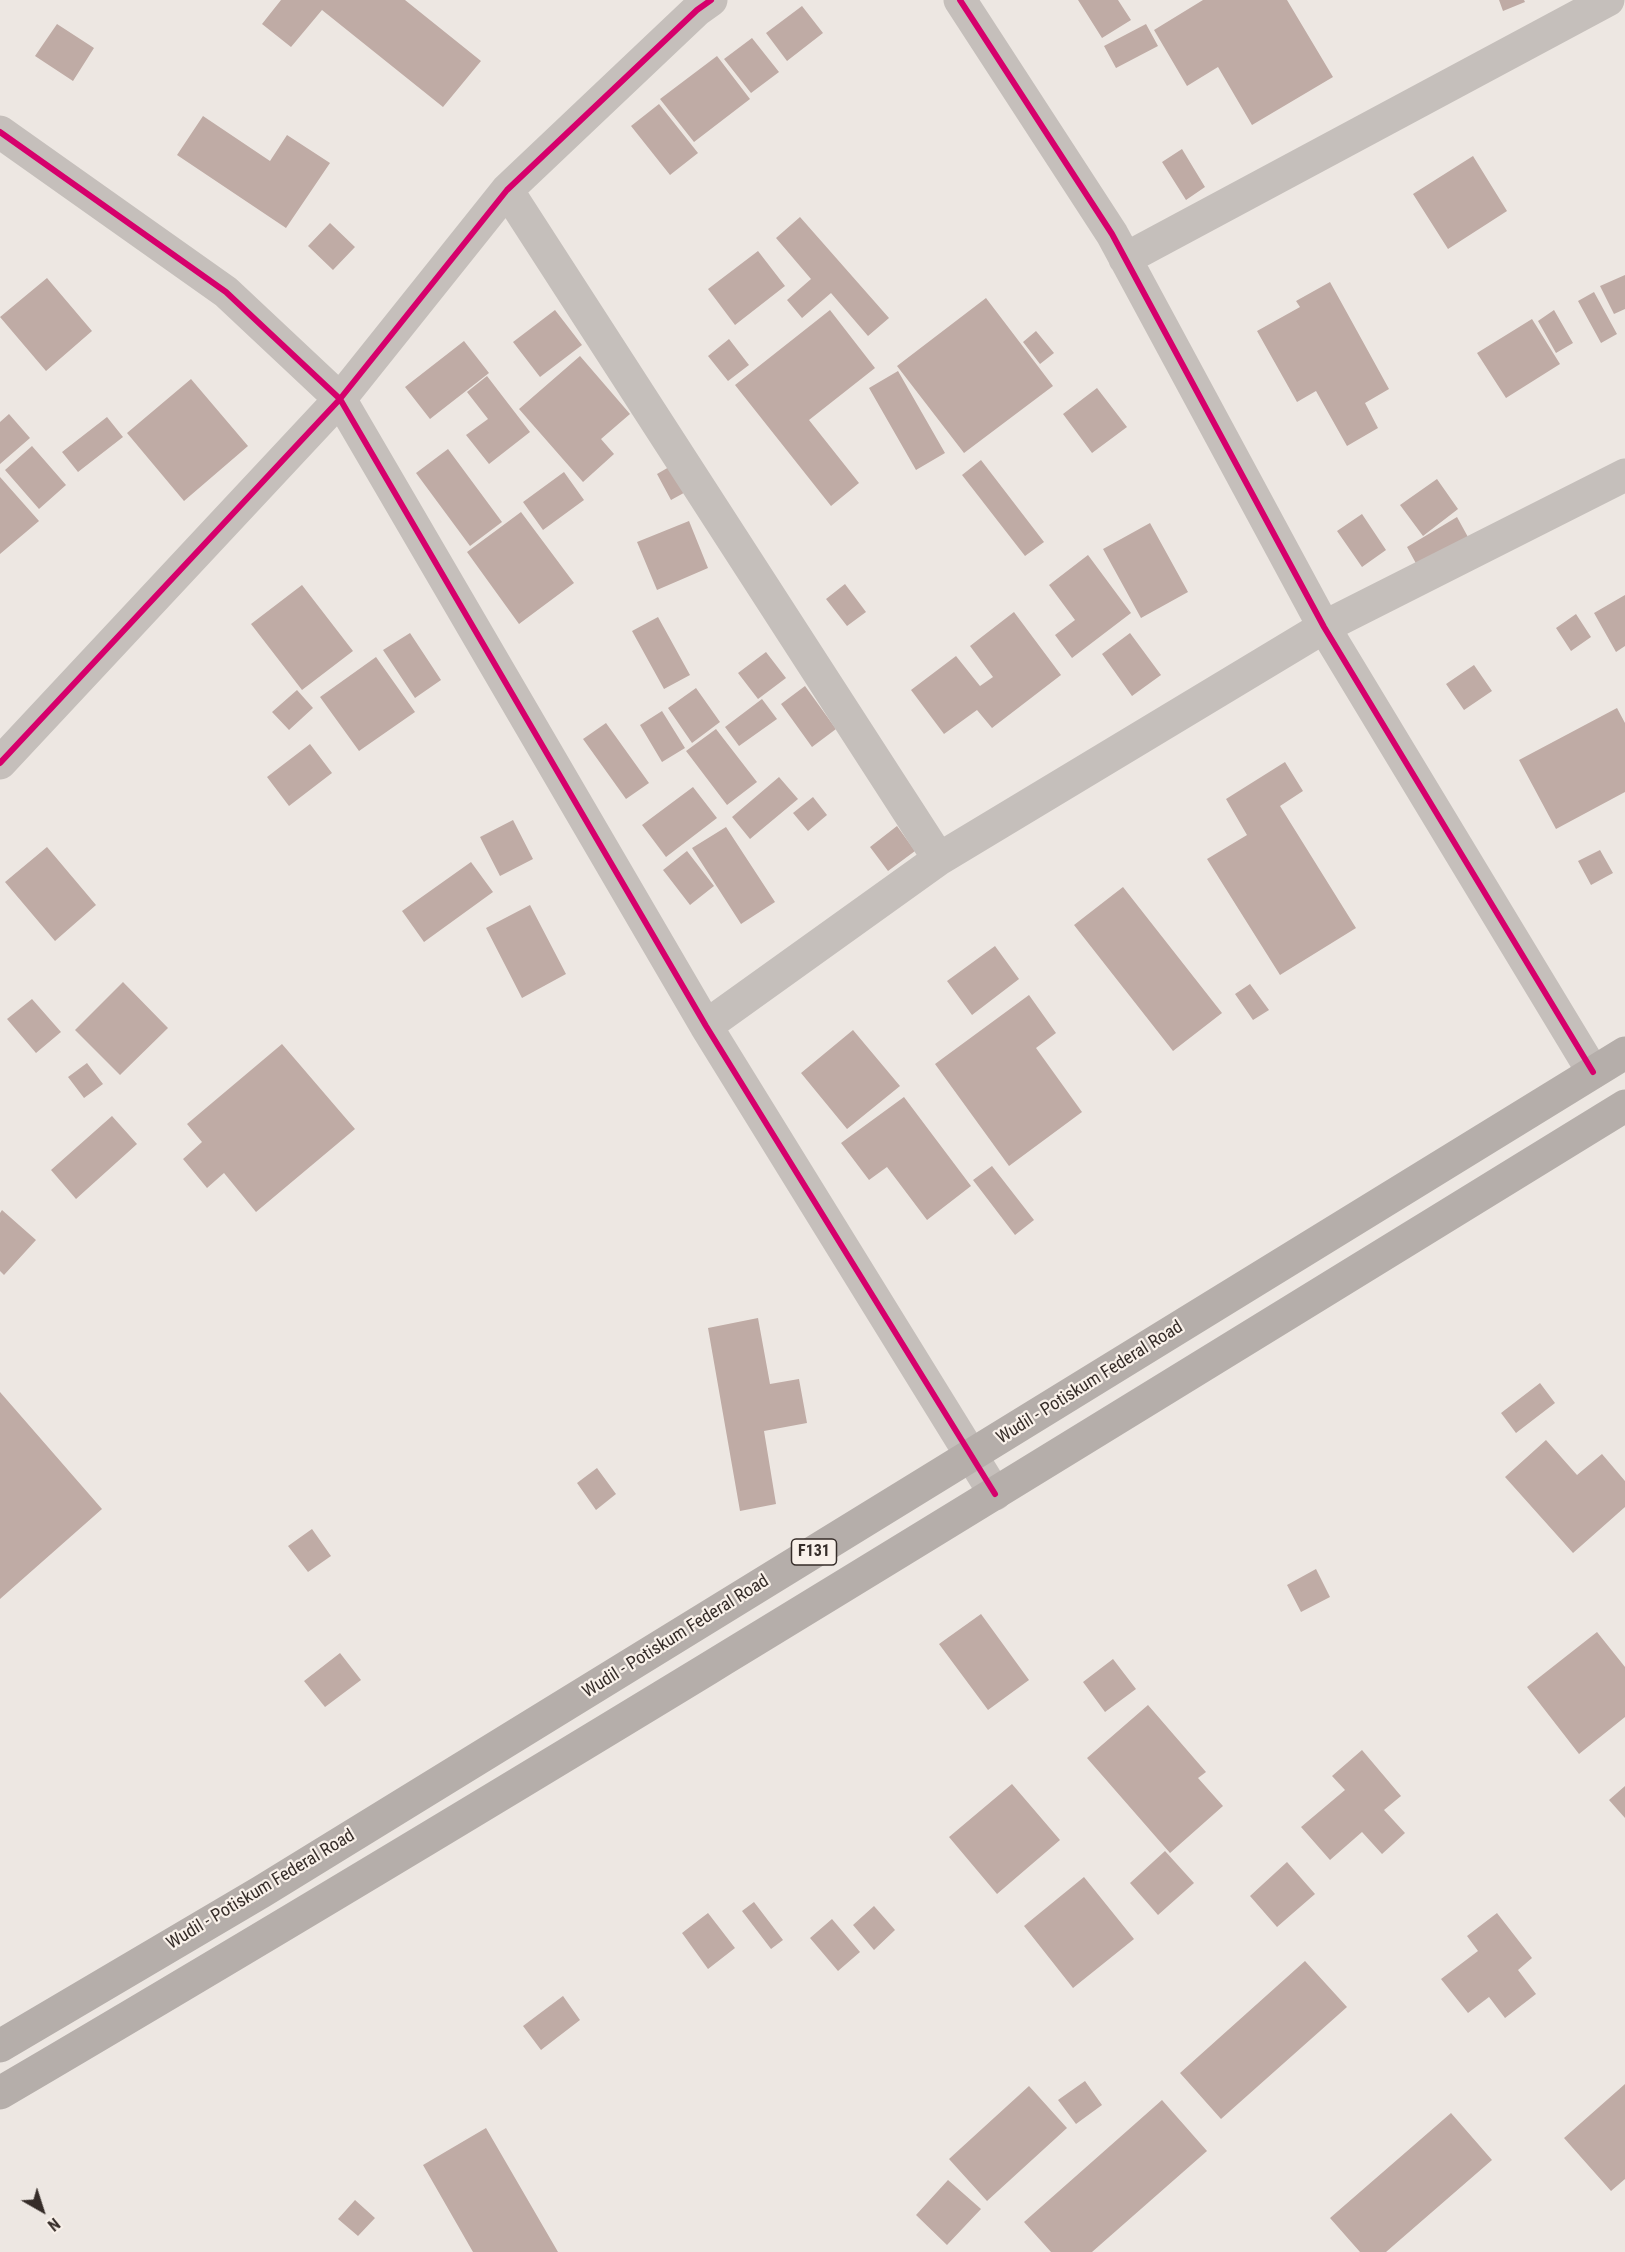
<!DOCTYPE html>
<style>
body{margin:0}
#map{position:relative;width:1625px;height:2252px;overflow:hidden;background:#ede7e2;font-family:"Roboto Condensed",sans-serif}
canvas{display:block}
.north{position:absolute;left:12px;top:2180px;width:60px;height:60px;-webkit-text-stroke:4px #f9f1ea;paint-order:stroke;rotate:141deg;font-size:16px;font-weight:700;line-height:24px;text-align:center;color:#362d29}
.north::after{content:'';display:block;margin:auto;width:21px;height:27px;background:#362d29;clip-path:polygon(50% 0,100% 100%,50% 72%,0 100%)}
</style>
<div id="map">
<canvas width="1625" height="2252"></canvas>
<div class="north">N</div>
</div>
<script>
const c = document.querySelector('canvas').getContext('2d');
c.lineJoin = 'round';
function fillPath(path, color) {
  c.fillStyle = color;
  c.fill(path, 'evenodd');
}
function stroke(path, color, width, dash) {
  c.strokeStyle = color;
  c.lineWidth = width;
  c.lineCap = dash ? 'butt' : 'round';
  c.setLineDash(dash || []);
  c.stroke(path);
}
function drawText(font, color, halo, rows, align = 'center') {
  c.font = font + ' "Roboto Condensed",sans-serif';
  c.lineWidth = 4.5;
  c.setLineDash([]);
  c.textBaseline = 'middle';
  c.strokeStyle = halo;
  c.fillStyle = color;
  for (const [text, x, y, turn = 0] of rows) {
    c.save();
    c.translate(x, y);
    c.rotate((+turn || 0) * Math.PI / 180);
    c.textAlign = isNaN(turn) ? turn : align;
    if (halo) c.strokeText(text, 0, 0);
    c.fillText(text, 0, 0);
    c.restore();
  }
}
fillPath(new Path2D(`
 M 281,0 L 405,0 L 481,61 L 443,107 L 322,10 L 291,47 L 262,24 Z
 M 1078,0 L 1118,0 L 1131,20 L 1102,38 Z
 M 1203,0 L 1287,0 L 1333,77 L 1252,125 L 1218,67 L 1187,86 L 1154,30 Z
 M 1499,0 L 1524,0 L 1525,2 L 1503,11 Z
 M 802,6 L 823,33 L 787,61 L 766,33 Z
 M 57,24 L 94,48 L 73,81 L 35,56 Z
 M 1146,24 L 1158,46 L 1116,68 L 1104,46 Z
 M 752,38 L 779,72 L 751,93 L 724,59 Z
 M 717,56 L 750,99 L 694,142 L 660,99 Z
 M 659,104 L 698,153 L 670,175 L 631,126 Z
 M 203,116 L 270,161 L 287,135 L 330,163 L 286,228 L 177,155 Z
 M 1182,149 L 1205,187 L 1186,200 L 1162,162 Z
 M 1473,156 L 1507,211 L 1448,249 L 1413,194 Z
 M 800,217 L 889,318 L 868,336 L 831,293 L 802,318 L 787,300 L 811,279 L 776,238 Z
 M 330,223 L 355,247 L 333,270 L 308,246 Z
 M 758,251 L 785,286 L 735,325 L 708,289 Z
 M 1625,275 L 1625,309 L 1614,314 L 1600,286 Z
 M 47,278 L 92,331 L 46,371 L 0,317 Z
 M 1330,282 L 1389,389 L 1365,403 L 1378,428 L 1347,446 L 1316,391 L 1297,402 L 1257,331 L 1300,307 L 1296,301 Z
 M 1594,292 L 1617,334 L 1601,343 L 1578,301 Z
 M 986,298 L 1053,386 L 964,453 L 897,366 Z
 M 555,310 L 582,345 L 540,377 L 513,342 Z
 M 830,310 L 875,368 L 809,420 L 859,483 L 831,506 L 735,385 Z
 M 1554,310 L 1573,343 L 1556,353 L 1538,321 Z
 M 1532,319 L 1560,364 L 1506,398 L 1477,353 Z
 M 1036,331 L 1054,353 L 1040,364 L 1023,342 Z
 M 729,339 L 749,365 L 728,381 L 708,356 Z
 M 464,341 L 489,373 L 430,419 L 405,387 Z
 M 580,356 L 630,414 L 601,439 L 614,454 L 583,482 L 519,409 Z
 M 898,371 L 945,453 L 916,470 L 869,388 Z
 M 487,376 L 530,432 L 489,464 L 466,435 L 488,419 L 467,392 Z
 M 191,379 L 248,446 L 184,501 L 127,433 Z
 M 1097,388 L 1127,427 L 1092,453 L 1063,414 Z
 M 9,414 L 30,438 L 0,464 L 0,422 Z
 M 107,417 L 123,437 L 78,472 L 62,452 Z
 M 32,446 L 66,485 L 39,509 L 5,470 Z
 M 448,449 L 502,522 L 470,546 L 416,473 Z
 M 981,460 L 1044,542 L 1025,556 L 962,475 Z
 M 676,463 L 691,489 L 671,500 L 657,474 Z
 M 564,472 L 584,500 L 543,530 L 523,502 Z
 M 0,477 L 39,521 L 0,554 Z
 M 1437,479 L 1458,509 L 1423,536 L 1400,505 Z
 M 521,512 L 574,583 L 519,624 L 467,552 Z
 M 1362,514 L 1386,550 L 1362,567 L 1337,531 Z
 M 1457,517 L 1474,548 L 1424,578 L 1407,547 Z
 M 689,521 L 708,568 L 657,590 L 637,542 Z
 M 1150,523 L 1188,592 L 1141,618 L 1103,549 Z
 M 1088,555 L 1131,613 L 1072,658 L 1055,635 L 1075,620 L 1049,585 Z
 M 845,584 L 866,612 L 847,626 L 826,599 Z
 M 302,585 L 353,651 L 302,690 L 251,624 Z
 M 1625,595 L 1625,646 L 1616,652 L 1594,613 Z
 M 1014,612 L 1061,675 L 992,728 L 977,710 L 944,734 L 911,690 L 956,656 L 980,686 L 993,677 L 970,646 Z
 M 1576,614 L 1591,637 L 1571,651 L 1556,628 Z
 M 658,617 L 690,675 L 664,689 L 632,631 Z
 M 410,633 L 441,680 L 415,698 L 383,650 Z
 M 1130,633 L 1161,675 L 1132,696 L 1102,654 Z
 M 766,652 L 786,678 L 758,699 L 738,673 Z
 M 376,657 L 415,712 L 359,751 L 320,697 Z
 M 1474,665 L 1492,691 L 1464,710 L 1446,684 Z
 M 805,686 L 836,729 L 812,747 L 781,704 Z
 M 696,688 L 720,722 L 692,743 L 668,708 Z
 M 297,690 L 313,708 L 289,730 L 272,712 Z
 M 762,699 L 777,719 L 739,746 L 725,727 Z
 M 1617,708 L 1625,723 L 1625,792 L 1556,829 L 1519,760 Z
 M 662,711 L 685,748 L 662,762 L 640,725 Z
 M 606,723 L 649,783 L 626,799 L 583,739 Z
 M 716,729 L 757,782 L 727,805 L 686,751 Z
 M 310,744 L 332,773 L 289,806 L 267,777 Z
 M 1285,762 L 1303,791 L 1280,806 L 1356,928 L 1280,975 L 1207,859 L 1247,835 L 1226,799 Z
 M 779,777 L 798,799 L 750,839 L 732,817 Z
 M 693,787 L 717,818 L 666,857 L 642,825 Z
 M 813,797 L 827,815 L 808,831 L 793,813 Z
 M 513,820 L 533,859 L 500,876 L 480,837 Z
 M 897,826 L 915,851 L 888,871 L 870,847 Z
 M 726,827 L 775,902 L 741,924 L 692,848 Z
 M 47,847 L 96,905 L 55,941 L 5,882 Z
 M 1600,850 L 1613,873 L 1591,885 L 1578,861 Z
 M 687,851 L 714,886 L 690,905 L 663,870 Z
 M 471,862 L 493,892 L 424,942 L 402,911 Z
 M 1123,887 L 1222,1013 L 1173,1051 L 1074,925 Z
 M 530,905 L 566,974 L 522,998 L 486,928 Z
 M 995,946 L 1019,979 L 972,1015 L 947,981 Z
 M 123,982 L 168,1028 L 120,1075 L 75,1030 Z
 M 1250,984 L 1269,1010 L 1253,1020 L 1235,994 Z
 M 1029,995 L 1056,1033 L 1036,1048 L 1082,1112 L 1009,1166 L 935,1064 Z
 M 32,999 L 61,1032 L 36,1053 L 7,1019 Z
 M 853,1030 L 900,1086 L 847,1129 L 801,1073 Z
 M 282,1044 L 355,1129 L 256,1212 L 224,1173 L 207,1188 L 183,1159 L 202,1142 L 187,1124 Z
 M 87,1063 L 103,1084 L 84,1098 L 68,1077 Z
 M 904,1097 L 971,1186 L 927,1220 L 887,1167 L 869,1180 L 841,1143 Z
 M 112,1116 L 137,1144 L 76,1199 L 51,1170 Z
 M 992,1166 L 1034,1220 L 1015,1235 L 973,1180 Z
 M 2,1210 L 36,1240 L 4,1275 L 0,1271 L 0,1213 Z
 M 758,1318 L 770,1384 L 799,1379 L 807,1423 L 764,1431 L 776,1504 L 740,1511 L 708,1328 Z
 M 1540,1383 L 1555,1403 L 1516,1433 L 1501,1413 Z
 M 0,1392 L 102,1509 L 0,1599 Z
 M 1546,1440 L 1577,1475 L 1602,1454 L 1625,1481 L 1625,1507 L 1573,1553 L 1505,1477 Z
 M 597,1468 L 616,1494 L 596,1510 L 577,1483 Z
 M 312,1529 L 331,1556 L 308,1572 L 288,1546 Z
 M 1316,1569 L 1330,1597 L 1301,1612 L 1287,1585 Z
 M 981,1614 L 1029,1680 L 988,1710 L 939,1644 Z
 M 1597,1632 L 1625,1667 L 1625,1717 L 1579,1754 L 1527,1687 Z
 M 340,1653 L 361,1680 L 325,1707 L 304,1681 Z
 M 1113,1659 L 1136,1689 L 1105,1712 L 1083,1682 Z
 M 1148,1705 L 1206,1772 L 1198,1778 L 1223,1806 L 1170,1853 L 1087,1758 Z
 M 1362,1750 L 1401,1796 L 1384,1810 L 1405,1833 L 1382,1854 L 1362,1832 L 1330,1860 L 1301,1827 L 1345,1790 L 1332,1776 Z
 M 1012,1784 L 1060,1840 L 997,1894 L 949,1837 Z
 M 1625,1786 L 1625,1818 L 1609,1800 Z
 M 1165,1851 L 1194,1883 L 1158,1915 L 1130,1883 Z
 M 1287,1862 L 1315,1894 L 1277,1927 L 1250,1896 Z
 M 1084,1877 L 1134,1939 L 1073,1988 L 1024,1926 Z
 M 754,1902 L 783,1940 L 771,1949 L 742,1911 Z
 M 874,1906 L 895,1930 L 874,1950 L 853,1925 Z
 M 708,1913 L 735,1948 L 708,1969 L 682,1933 Z
 M 1497,1913 L 1532,1958 L 1518,1970 L 1536,1994 L 1505,2018 L 1489,1997 L 1468,2013 L 1441,1979 L 1478,1951 L 1467,1936 Z
 M 832,1919 L 860,1952 L 838,1971 L 810,1938 Z
 M 1305,1961 L 1347,2007 L 1221,2119 L 1180,2073 Z
 M 563,1996 L 580,2020 L 541,2050 L 523,2026 Z
 M 1085,2081 L 1102,2105 L 1076,2124 L 1058,2100 Z
 M 1625,2084 L 1625,2179 L 1611,2191 L 1564,2138 Z
 M 1029,2086 L 1067,2128 L 987,2201 L 949,2159 Z
 M 1162,2100 L 1207,2151 L 1092,2252 L 1051,2252 L 1024,2222 Z
 M 1451,2113 L 1492,2160 L 1386,2252 L 1360,2252 L 1330,2218 Z
 M 486,2128 L 558,2252 L 473,2252 L 423,2165 Z
 M 948,2180 L 981,2209 L 947,2245 L 916,2215 Z
 M 355,2200 L 375,2218 L 358,2236 L 338,2219 Z`), '#bfaba5');
stroke(new Path2D(`
 M 960,0 L 1112,234 L 1324,627 L 1593,1072
 M 0,132 L 226,292 L 340,399 L 706,1026 L 995,1494
 M 507,190 L 939,859
 M 1125,259 L 1608,0
 M 0,763 L 340,399 L 507,190 L 697,10 L 711,0
 M 706,1026 L 939,859 L 1324,627 L 1625,475`), '#c5bfbb', 33);
stroke(new Path2D(`
 M 0,2046 L 261,1892 L 1625,1053
 M 0,2093 C 546,1772 1085,1438 1625,1106`), '#b5aeaa', 33);
stroke(new Path2D(`
 M 960,0 L 1112,234 L 1324,627 L 1593,1072
 M 0,132 L 226,292 L 340,399 L 706,1026 L 995,1494
 M 0,763 L 340,399 L 507,190 L 697,10 L 711,0`), '#d6006c', 6);
for (const [x, y, w] of [
 [814,1552,45]
]) {
  const box = new Path2D();
  box.roundRect(x - w / 2, y - 13, w, 26, 4.5);
  c.fillStyle = '#f9f1ea';
  c.fill(box);
  stroke(box, '#362d29', 1.5);
}
drawText('bold 16px', '#362d29', null, [
 ["F131",814,1552]
]);
drawText('18px', '#362d29', '#f9f1ea', [
 ["Wudil - Potiskum Federal Road",1090,1383,-32],
 ["Wudil - Potiskum Federal Road",676,1637,-32],
 ["Wudil - Potiskum Federal Road",261,1890,-31]
]);
</script>
